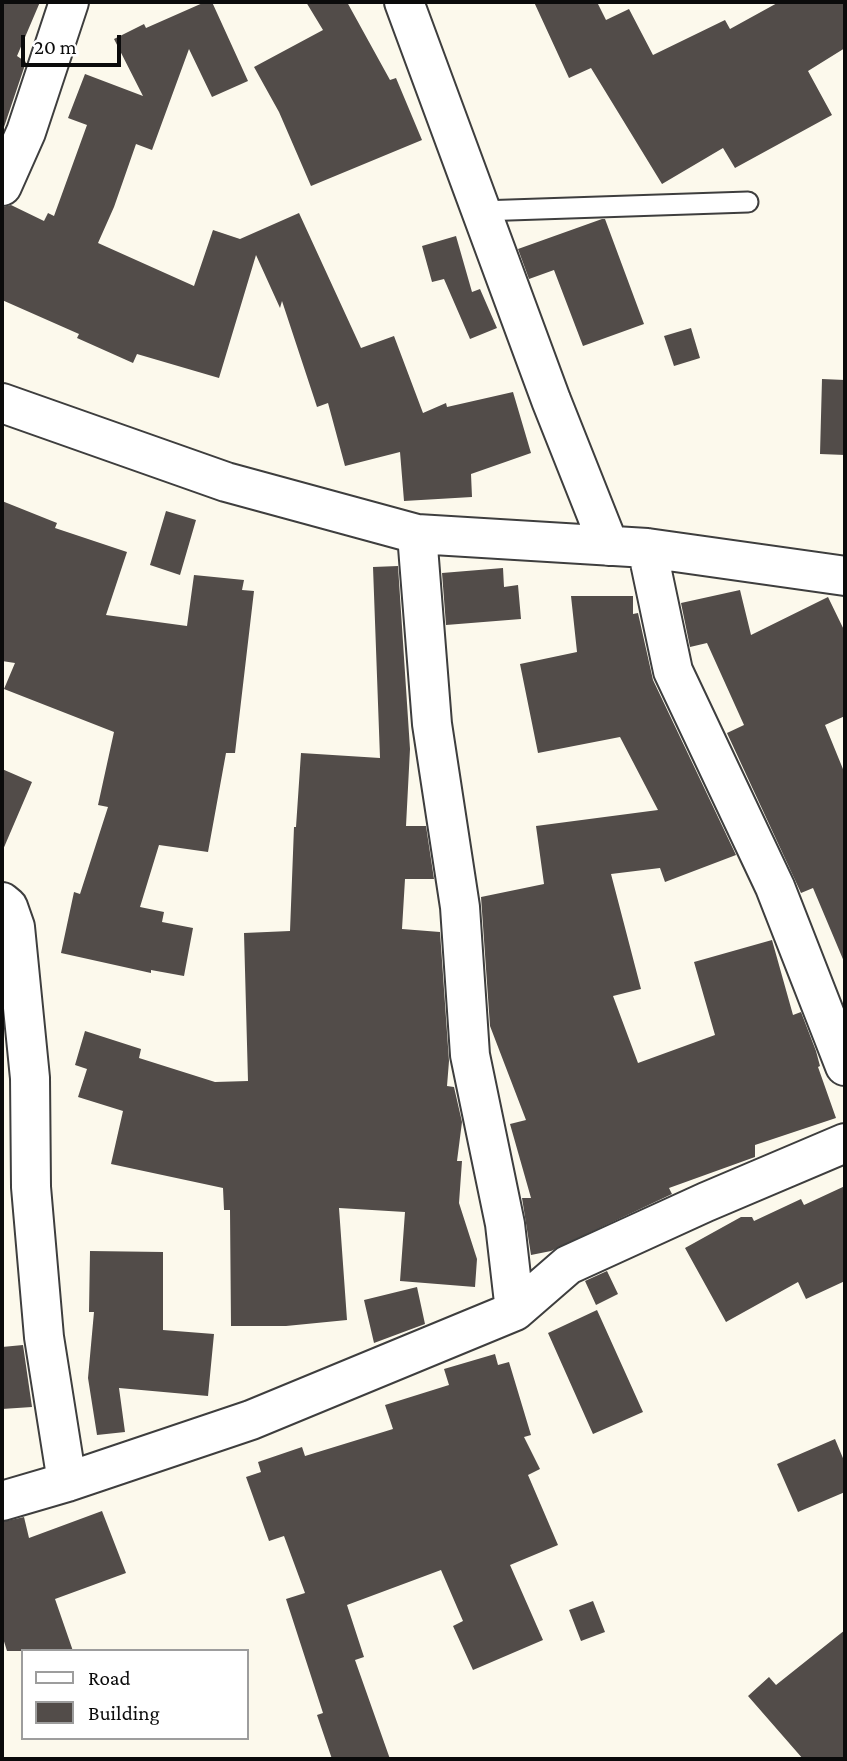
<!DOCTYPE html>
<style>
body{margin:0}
#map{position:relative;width:847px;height:1761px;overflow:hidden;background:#fcf9ec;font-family:"Crimson Pro",serif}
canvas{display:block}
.frame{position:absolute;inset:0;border:4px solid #0b0b0b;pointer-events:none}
.legend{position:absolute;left:21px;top:1649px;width:228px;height:91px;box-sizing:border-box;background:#fff;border:2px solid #9d9d9d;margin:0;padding:9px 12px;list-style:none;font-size:21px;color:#0b0b0b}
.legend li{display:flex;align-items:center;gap:14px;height:35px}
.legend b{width:35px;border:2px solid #9d9d9d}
.scale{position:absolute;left:21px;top:35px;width:100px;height:32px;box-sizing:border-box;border:4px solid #0b0b0b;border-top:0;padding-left:9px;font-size:21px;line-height:24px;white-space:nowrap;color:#0b0b0b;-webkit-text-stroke:5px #fff;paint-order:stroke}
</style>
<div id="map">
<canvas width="847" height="1761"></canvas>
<div class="frame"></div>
<ul class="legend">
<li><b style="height:9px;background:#fff"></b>Road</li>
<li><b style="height:19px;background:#524c49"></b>Building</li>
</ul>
<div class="scale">20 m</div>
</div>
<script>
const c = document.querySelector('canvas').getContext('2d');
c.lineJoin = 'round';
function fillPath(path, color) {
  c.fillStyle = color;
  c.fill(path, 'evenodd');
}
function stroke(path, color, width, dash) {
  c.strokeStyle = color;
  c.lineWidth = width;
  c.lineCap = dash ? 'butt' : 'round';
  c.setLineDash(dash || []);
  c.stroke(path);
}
fillPath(new Path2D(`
 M 2,2 L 40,2 L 17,56 L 26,62 L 2,133 Z
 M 205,2 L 212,2 L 248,81 L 212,97 L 189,49 L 152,150 L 136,144 L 114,207 L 98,243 L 194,286 L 213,230 L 240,239 L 299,213 L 361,348 L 394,336 L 423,413 L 446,403 L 447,407 L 513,392 L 531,453 L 471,474 L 472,497 L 404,501 L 400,452 L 345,466 L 328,403 L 317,407 L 282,301 L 280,308 L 256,255 L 219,378 L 137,354 L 133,363 L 77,338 L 79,334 L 2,300 L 2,207 L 11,205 L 44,221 L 48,213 L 54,216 L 87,125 L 68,118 L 85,74 L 143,96 L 114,39 L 144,24 L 146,28 Z
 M 306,2 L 347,2 L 390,80 L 396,78 L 422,140 L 311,186 L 279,112 L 254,67 L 323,30 Z
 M 534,2 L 597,2 L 606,20 L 629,9 L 653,55 L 725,20 L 730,29 L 779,2 L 845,2 L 845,48 L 808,71 L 832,115 L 735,168 L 723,148 L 662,184 L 591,68 L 569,78 Z
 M 602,219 L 605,219 L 644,324 L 583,346 L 554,270 L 529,279 L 518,249 Z
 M 456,236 L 472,292 L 480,289 L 497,328 L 470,339 L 444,279 L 432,282 L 422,246 Z
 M 691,328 L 700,358 L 674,366 L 664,336 Z
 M 822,379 L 845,380 L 845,455 L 820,454 Z
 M 2,501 L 57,523 L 55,528 L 127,552 L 106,615 L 187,626 L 194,575 L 244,580 L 242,590 L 254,591 L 235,753 L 226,753 L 208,852 L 159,845 L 140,907 L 164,912 L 162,922 L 193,928 L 184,976 L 151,970 L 151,973 L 61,953 L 74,892 L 80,894 L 108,807 L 98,805 L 114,732 L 4,689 L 15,663 L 2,661 Z
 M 166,511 L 196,520 L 180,575 L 150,565 Z
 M 398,566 L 410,749 L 406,826 L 426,826 L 434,879 L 405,879 L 402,929 L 440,932 L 449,1061 L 447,1086 L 454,1087 L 462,1122 L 457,1161 L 462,1161 L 459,1203 L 477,1259 L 475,1287 L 400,1281 L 405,1212 L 339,1208 L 347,1320 L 286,1326 L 231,1326 L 230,1210 L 224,1210 L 223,1188 L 111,1164 L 123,1111 L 78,1097 L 87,1069 L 75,1065 L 85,1031 L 141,1049 L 139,1058 L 215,1082 L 248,1081 L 244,933 L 290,931 L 294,827 L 296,827 L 301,753 L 380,758 L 373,567 Z
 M 503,568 L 504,587 L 518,585 L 521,619 L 446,625 L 442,573 Z
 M 740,590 L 751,635 L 828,597 L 845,632 L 845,716 L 825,725 L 845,774 L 845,964 L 813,888 L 801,893 L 727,733 L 744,725 L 707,643 L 690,647 L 681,603 Z
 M 571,596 L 633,596 L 633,614 L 638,613 L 653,680 L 736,855 L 665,882 L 660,868 L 611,874 L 641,989 L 613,996 L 638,1063 L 715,1035 L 694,962 L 772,940 L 793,1015 L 801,1012 L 816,1051 L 820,1066 L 818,1067 L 836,1118 L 755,1145 L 755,1157 L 669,1188 L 672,1194 L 551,1251 L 531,1255 L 522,1198 L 531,1198 L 510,1124 L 526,1120 L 490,1026 L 481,897 L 544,884 L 536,826 L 658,810 L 620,737 L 538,753 L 520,664 L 577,652 Z
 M 2,769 L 32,782 L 2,852 Z
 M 845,1186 L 845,1281 L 806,1299 L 798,1282 L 726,1322 L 685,1248 L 741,1217 L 752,1217 L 754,1221 L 801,1199 L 804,1205 Z
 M 90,1251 L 163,1252 L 163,1330 L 214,1334 L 208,1396 L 119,1388 L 125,1432 L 97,1435 L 88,1378 L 94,1312 L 89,1312 Z
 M 607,1271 L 618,1294 L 596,1305 L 585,1281 Z
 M 417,1287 L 425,1324 L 374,1343 L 364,1300 Z
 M 597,1310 L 643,1412 L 593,1434 L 548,1333 Z
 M 23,1345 L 32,1407 L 2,1409 L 2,1347 Z
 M 495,1354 L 498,1365 L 509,1362 L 531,1435 L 524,1437 L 540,1469 L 528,1475 L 558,1545 L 510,1565 L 543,1640 L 473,1670 L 453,1626 L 463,1621 L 441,1570 L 347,1605 L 364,1657 L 355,1660 L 390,1759 L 332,1759 L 317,1715 L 323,1713 L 286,1599 L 305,1593 L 284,1536 L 269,1541 L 246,1477 L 261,1472 L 258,1462 L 302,1447 L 305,1456 L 393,1429 L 385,1405 L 449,1385 L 444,1369 Z
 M 835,1439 L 845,1463 L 845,1492 L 798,1512 L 777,1464 Z
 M 102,1511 L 126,1573 L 55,1599 L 73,1651 L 7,1651 L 2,1635 L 2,1522 L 24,1517 L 29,1538 Z
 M 593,1601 L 605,1632 L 581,1641 L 569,1610 Z
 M 845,1630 L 845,1759 L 803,1759 L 748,1696 L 769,1677 L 776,1685 Z`), '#524c49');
const lane = new Path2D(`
 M 480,211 L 748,202`);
const street = new Path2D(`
 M 404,2 L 551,400 L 609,546
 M 2,186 L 26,132 L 69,2
 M 2,403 L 226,482 L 417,534 L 647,548 L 845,576
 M 417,534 L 432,724 L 460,907 L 470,1055 L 505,1224 L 515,1311
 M 647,548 L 673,671 L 775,887 L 845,1066
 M 2,902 L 8,907 L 15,927 L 30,1078 L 31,1187 L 44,1337 L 67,1482
 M 2,1501 L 67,1482 L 251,1420 L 515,1311 L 568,1265 L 706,1202 L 845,1143`);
stroke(lane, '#3e3e3e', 23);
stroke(street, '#3e3e3e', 42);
stroke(lane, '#fff', 19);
stroke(street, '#fff', 38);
</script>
